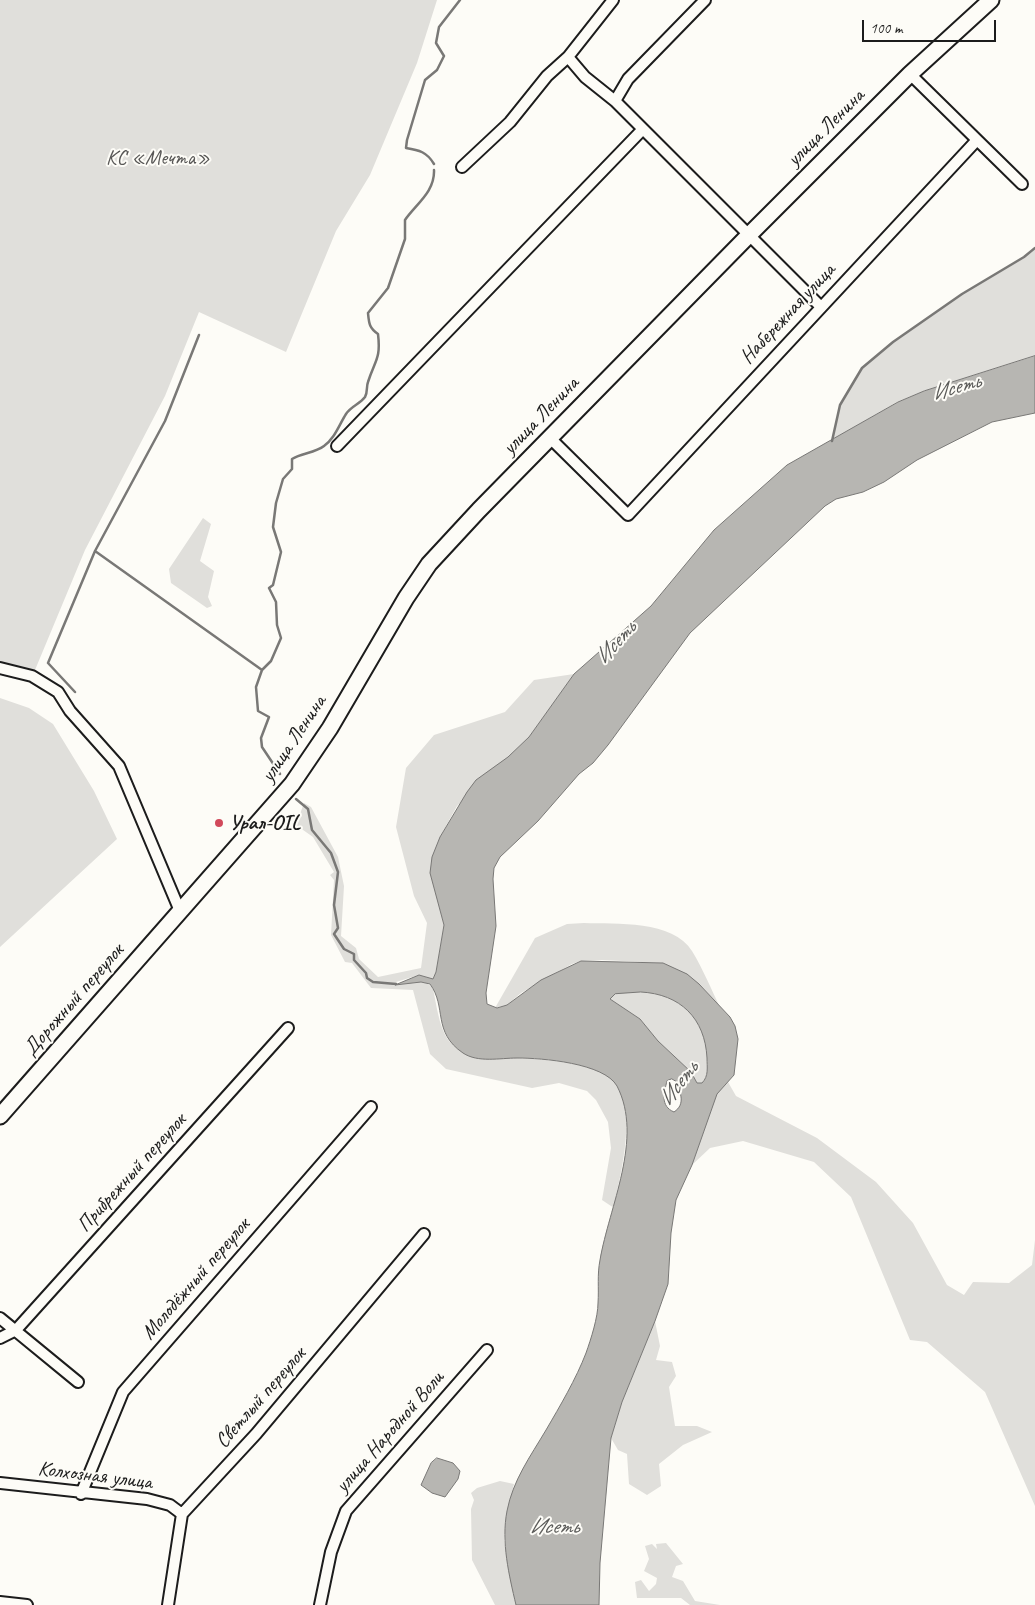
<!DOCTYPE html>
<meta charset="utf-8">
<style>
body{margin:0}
#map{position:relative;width:1035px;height:1605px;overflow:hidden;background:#fdfcf7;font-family:Caveat,sans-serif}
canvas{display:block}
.scale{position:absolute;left:862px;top:20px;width:134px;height:22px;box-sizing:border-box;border:2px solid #1c1c1c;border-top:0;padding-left:6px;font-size:15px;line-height:18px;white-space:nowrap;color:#1c1c1c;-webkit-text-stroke:4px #fdfcf7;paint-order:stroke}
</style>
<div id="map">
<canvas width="1035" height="1605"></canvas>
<div class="scale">100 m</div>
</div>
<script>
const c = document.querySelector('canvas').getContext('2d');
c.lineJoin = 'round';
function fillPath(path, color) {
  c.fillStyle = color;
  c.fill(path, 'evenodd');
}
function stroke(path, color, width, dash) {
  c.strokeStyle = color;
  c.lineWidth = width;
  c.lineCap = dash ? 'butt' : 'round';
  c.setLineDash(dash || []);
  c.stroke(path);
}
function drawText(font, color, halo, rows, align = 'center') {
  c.font = font + ' Caveat,sans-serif';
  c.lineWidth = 4;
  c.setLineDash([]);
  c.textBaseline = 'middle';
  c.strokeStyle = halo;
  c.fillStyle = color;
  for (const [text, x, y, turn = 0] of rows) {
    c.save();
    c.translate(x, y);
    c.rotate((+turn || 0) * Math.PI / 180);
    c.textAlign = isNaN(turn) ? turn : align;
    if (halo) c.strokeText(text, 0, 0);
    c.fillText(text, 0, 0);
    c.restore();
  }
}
fillPath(new Path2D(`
 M 0,0 L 437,0 L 417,63 L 370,175 L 336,231 L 286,352 L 199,312 L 165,396 L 85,550 L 30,682 L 0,673 Z
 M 1035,248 L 1035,356 L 924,391 L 897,402 L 832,440 L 840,405 L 862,368 L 893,342 L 962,294 L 1024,257 Z
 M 203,518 L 211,524 L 200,561 L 214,571 L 208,597 L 212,606 L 207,608 L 171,583 L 169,569 Z
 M 574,674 L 529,737 L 457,806 L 440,837 L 440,908 L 444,925 L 436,972 L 433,979 L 419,975 L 396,982 L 399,985 C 411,983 426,978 433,989 C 437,1006 439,1030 451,1043 C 469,1062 488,1058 511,1058 C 535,1058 594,1062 611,1079 C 640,1106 620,1174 614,1208 L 602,1200 L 611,1148 L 608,1122 L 596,1100 L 587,1091 L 559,1083 L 532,1088 L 446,1069 L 430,1054 L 413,990 L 371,988 L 352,963 L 345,962 L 331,935 L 334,880 L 330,875 L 334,872 L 313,837 L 296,825 L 304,803 L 311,807 L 338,857 L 344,886 L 341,936 L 356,948 L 359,959 L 378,977 L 421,968 L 427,923 L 414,896 L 396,827 L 406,768 L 434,735 L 505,712 L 534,680 Z
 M 0,698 L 29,708 L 53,724 L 94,791 L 117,839 L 0,947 Z
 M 584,923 C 616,924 673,920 692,951 C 703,969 711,989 720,1007 L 704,989 L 663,963 L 602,960 L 581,961 L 572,964 L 521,993 L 507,1005 L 495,1008 L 535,938 L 567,924 Z
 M 641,992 C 680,994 705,1018 707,1058 C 707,1067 709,1076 702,1083 L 697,1083 L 691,1072 L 658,1041 L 640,1019 L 610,999 L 615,994 Z
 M 728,1082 L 736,1096 L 817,1138 L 876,1182 L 913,1223 L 947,1285 L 964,1295 L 973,1282 L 1009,1283 L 1032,1265 L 1035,1240 L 1035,1506 L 985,1392 L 927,1342 L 910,1340 L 851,1197 L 814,1162 L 743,1141 L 710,1148 L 692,1165 L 714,1100 L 719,1089 Z
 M 655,1321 L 660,1346 L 656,1360 L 672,1362 L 676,1376 L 669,1387 L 675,1426 L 697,1426 L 712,1432 L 683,1445 L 659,1464 L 661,1486 L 647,1495 L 629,1484 L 627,1454 L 618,1450 L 611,1438 L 622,1402 Z
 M 500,1481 L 514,1484 L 507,1512 L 504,1540 L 516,1605 L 495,1605 L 472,1560 L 471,1509 L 474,1500 L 471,1493 L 477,1488 Z
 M 666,1543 L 683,1564 L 676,1566 L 672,1577 L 683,1581 L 695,1601 L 720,1605 L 690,1605 L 681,1598 L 637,1598 L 635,1582 L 641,1580 L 649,1591 L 656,1584 L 657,1578 L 644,1571 L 649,1559 L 645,1546 L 652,1544 L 657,1549 L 656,1544 Z`), '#e0dfdb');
const water = new Path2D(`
 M 1035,356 L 1035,413 L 992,422 L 917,460 L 884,482 L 863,492 L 836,499 L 825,506 L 690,633 L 608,745 L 593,763 L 579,774 L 538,821 L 500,857 L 494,868 L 493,879 L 496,926 L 486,993 L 487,1004 L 497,1008 L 507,1005 L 541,980 L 581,961 L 663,963 L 687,974 L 699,984 L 730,1017 L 735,1026 L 738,1039 L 734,1075 L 717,1094 L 692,1165 L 676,1200 L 671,1233 L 668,1284 L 655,1321 L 622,1402 L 611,1438 L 600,1563 L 599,1605 L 516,1605 C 509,1575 501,1542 507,1511 C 513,1480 530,1457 546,1430 C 560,1406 576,1379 586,1353 C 591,1339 598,1317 598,1303 C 599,1288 597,1275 600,1260 C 609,1207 644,1138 617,1086 C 604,1063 542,1058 517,1058 C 500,1058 478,1063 463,1053 C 432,1032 447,1007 430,984 L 421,982 L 395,985 L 419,975 L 433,979 L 436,972 L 444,925 L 430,873 L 432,857 L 440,837 L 467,792 L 476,780 L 508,757 L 529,737 L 574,674 L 651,606 L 714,530 L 787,465 L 898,402 L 924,391 ZM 641,992 C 680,994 705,1018 707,1058 C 707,1067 709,1076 702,1083 L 697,1083 L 691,1072 L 658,1041 L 640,1019 L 610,999 L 615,994 ZM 672,1079 L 677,1082 C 680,1093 686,1104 674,1112 C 660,1106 664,1093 667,1081 Z
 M 437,1458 L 453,1463 L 460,1471 L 458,1479 L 445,1497 L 432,1493 L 421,1485 L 431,1463 Z`);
fillPath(water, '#b7b6b2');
stroke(water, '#797876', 1);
stroke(new Path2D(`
 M 434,164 C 427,152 419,150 406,148 L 407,140 L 425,80 L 437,70 L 444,56 L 436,43 L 439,27 L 460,0
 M 832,441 L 840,405 L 862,368 L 893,342 L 962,294 L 1024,257 L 1035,248
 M 95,551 L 165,421 L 199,335
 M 75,692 L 48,663 L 95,551 L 262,670
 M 280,774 L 262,747 L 261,738 L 269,717 L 258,711 L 256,687 L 262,670 L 271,661 L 281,638 L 277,625 L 276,602 L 269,588 L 273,585 L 281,552 L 273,527 L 276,503 L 283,479 L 292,469 L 292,459 C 302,453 315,453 324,446 C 335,438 339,425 346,414 C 351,406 360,404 365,397 C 368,392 366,387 368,382 C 375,360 381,359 378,334 C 369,328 369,323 368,313 L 388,288 L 405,239 L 405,220 C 416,204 435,192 434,170
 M 296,799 L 308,809 L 312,830 L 331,853 L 338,872 L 334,905 L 338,928 L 334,934 L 344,949 L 354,954 L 354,960 L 366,973 L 367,978 L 373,982 L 396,984`), '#797876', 2.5);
const minor = new Path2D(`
 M 568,57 L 585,77 L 615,101 L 821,307
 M 910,74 L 1022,184
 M 615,101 L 628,79 L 705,0
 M 462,167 L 510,122 L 547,76 L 568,57 L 613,0
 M 550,438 L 628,515 L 977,140
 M 337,446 L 643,129
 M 0,668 L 32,676 L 58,692 L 70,711 L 119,766 L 180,911
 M 0,1318 L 78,1382
 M 0,1338 L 16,1330 L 288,1028
 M 0,1483 L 147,1499 L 170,1505 L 182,1514
 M 81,1494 L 123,1392 L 371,1107
 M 0,1602 L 27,1605
 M 168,1605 L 182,1514 L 256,1434 L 424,1234
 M 320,1605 L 331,1552 L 346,1511 L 487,1350`);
const secondary = new Path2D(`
 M 0,1116 L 292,784 L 330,728 L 406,598 L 429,564 L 479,510 L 749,235 L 910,74 L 991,0`);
stroke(minor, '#1c1c1c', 14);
stroke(secondary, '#1c1c1c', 19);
stroke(minor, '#fdfcf7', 10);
stroke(secondary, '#fdfcf7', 15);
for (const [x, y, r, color] of [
 [219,823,5,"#d1495b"]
]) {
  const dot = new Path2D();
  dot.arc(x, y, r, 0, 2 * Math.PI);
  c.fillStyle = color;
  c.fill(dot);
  stroke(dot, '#fdfcf7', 2);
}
drawText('21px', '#1c1c1c', '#fdfcf7', [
 ["улица Ленина",826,128,-45],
 ["Набережная улица",788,314,-47],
 ["улица Ленина",541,416,-46],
 ["улица Ленина",294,739,-56],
 ["Дорожный переулок",74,1000,-49],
 ["Прибрежный переулок",132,1173,-48],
 ["Молодёжный переулок",196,1279,-49],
 ["Светлый переулок",261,1398,-49],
 ["улица Народной Воли",390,1432,-49],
 ["Колхозная улица",95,1476,7]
]);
drawText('21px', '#575655', '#fdfcf7', [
 ["КС «Мечта»",158,158]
]);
drawText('bold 21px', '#1c1c1c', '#fdfcf7', [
 ["Урал-OIL",229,823]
], 'left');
drawText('italic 22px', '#5a5a58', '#fdfcf7', [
 ["Исеть",956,388,-16],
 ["Исеть",616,643,-48],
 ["Исеть",679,1084,-52],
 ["Исеть",554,1527]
]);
</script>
